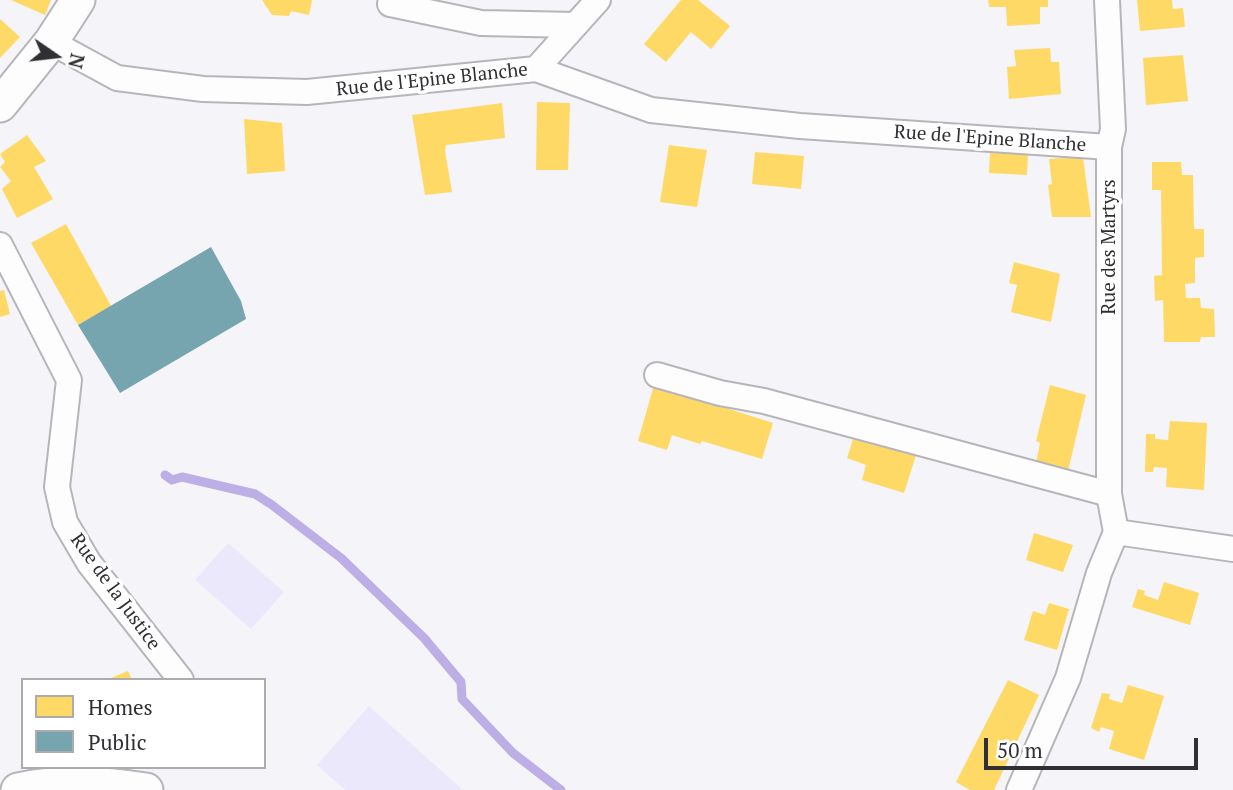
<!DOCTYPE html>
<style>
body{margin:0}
#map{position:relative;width:1233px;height:790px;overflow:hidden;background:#f4f4f9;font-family:"PT Serif",serif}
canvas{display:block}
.legend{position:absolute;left:21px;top:678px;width:245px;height:91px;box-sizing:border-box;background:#fff;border:2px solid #acacad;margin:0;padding:9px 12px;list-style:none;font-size:21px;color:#302f33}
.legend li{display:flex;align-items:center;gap:14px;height:35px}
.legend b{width:35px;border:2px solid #acacad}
.north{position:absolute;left:21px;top:21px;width:70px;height:70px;-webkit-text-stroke:5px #fff;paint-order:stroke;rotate:104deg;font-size:19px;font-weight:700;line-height:28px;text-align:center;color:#302f33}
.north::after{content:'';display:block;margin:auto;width:24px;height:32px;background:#302f33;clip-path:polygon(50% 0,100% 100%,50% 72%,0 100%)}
.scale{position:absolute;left:984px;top:738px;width:214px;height:32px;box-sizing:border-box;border:4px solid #302f33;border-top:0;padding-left:9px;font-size:21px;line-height:24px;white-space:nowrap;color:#302f33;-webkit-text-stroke:5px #fff;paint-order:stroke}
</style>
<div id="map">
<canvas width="1233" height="790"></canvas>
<ul class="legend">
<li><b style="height:19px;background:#ffd966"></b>Homes</li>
<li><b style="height:19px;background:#76a5af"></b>Public</li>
</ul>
<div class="north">N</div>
<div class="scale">50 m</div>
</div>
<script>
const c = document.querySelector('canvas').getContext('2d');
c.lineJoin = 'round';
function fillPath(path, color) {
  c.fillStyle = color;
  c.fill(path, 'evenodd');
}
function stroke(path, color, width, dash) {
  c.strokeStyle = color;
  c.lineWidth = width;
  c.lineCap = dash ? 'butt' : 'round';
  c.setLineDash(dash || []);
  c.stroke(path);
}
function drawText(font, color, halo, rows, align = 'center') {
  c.font = font + ' "PT Serif",serif';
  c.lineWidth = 7;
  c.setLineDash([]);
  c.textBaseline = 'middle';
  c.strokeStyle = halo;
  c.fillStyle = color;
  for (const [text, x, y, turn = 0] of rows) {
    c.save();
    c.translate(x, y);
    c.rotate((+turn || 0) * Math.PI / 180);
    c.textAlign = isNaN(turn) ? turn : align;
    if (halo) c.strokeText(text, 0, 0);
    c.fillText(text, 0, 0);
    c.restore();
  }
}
fillPath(new Path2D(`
 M 228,543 L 284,592 L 251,629 L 195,580 Z
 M 369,706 L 463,790 L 345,790 L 317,765 Z`), '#ece8fb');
fillPath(new Path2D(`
 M 11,0 L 51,0 L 45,15 Z
 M 262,0 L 312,0 L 309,15 L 291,11 L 289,16 L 272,15 Z
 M 681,0 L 698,0 L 730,26 L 711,49 L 691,32 L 666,62 L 644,44 Z
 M 988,0 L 1048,0 L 1048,7 L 1040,7 L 1040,24 L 1007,26 L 1006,7 L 989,7 Z
 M 1137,0 L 1172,0 L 1173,9 L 1183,8 L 1185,27 L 1140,31 Z
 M 0,19 L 20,37 L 0,58 Z
 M 1050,48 L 1051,62 L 1059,62 L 1061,94 L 1009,99 L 1007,67 L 1016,66 L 1014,50 Z
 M 1183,55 L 1188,101 L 1146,105 L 1143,58 Z
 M 537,102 L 570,103 L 568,170 L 536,170 Z
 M 502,103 L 505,138 L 446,145 L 445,151 L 452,192 L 425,195 L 412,115 Z
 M 244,119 L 282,123 L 285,171 L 247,174 Z
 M 27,135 L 46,161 L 34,167 L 53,199 L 17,218 L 2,189 L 11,181 L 0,167 L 5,162 L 0,154 Z
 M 669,145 L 707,150 L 697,207 L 660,202 Z
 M 755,152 L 804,156 L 801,189 L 752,184 Z
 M 990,152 L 1028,153 L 1027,175 L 989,173 Z
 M 1083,157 L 1091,217 L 1052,217 L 1048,185 L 1052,184 L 1049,159 Z
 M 1152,162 L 1181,162 L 1182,175 L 1193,175 L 1194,229 L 1204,229 L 1204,257 L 1195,258 L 1195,283 L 1185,284 L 1186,298 L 1200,298 L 1201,308 L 1214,309 L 1215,337 L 1201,337 L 1200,342 L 1164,342 L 1163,300 L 1155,301 L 1154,276 L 1162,275 L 1161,190 L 1152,190 Z
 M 66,224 L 111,306 L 78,325 L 31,243 Z
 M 1014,262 L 1060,274 L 1051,322 L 1011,312 L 1017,285 L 1009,283 Z
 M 4,290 L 10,314 L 0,317 L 0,291 Z
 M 654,385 L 773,423 L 762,459 L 702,441 L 700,444 L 672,435 L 667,450 L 638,441 Z
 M 1050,385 L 1086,395 L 1068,471 L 1036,463 L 1040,443 L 1036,441 Z
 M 1170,421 L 1207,423 L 1204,490 L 1166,487 L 1167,468 L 1154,467 L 1153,472 L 1145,472 L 1146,434 L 1155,434 L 1155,439 L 1168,440 Z
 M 855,433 L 917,452 L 904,493 L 862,480 L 866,465 L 847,458 Z
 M 1034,533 L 1073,545 L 1063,572 L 1026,560 Z
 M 1164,582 L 1199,593 L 1190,625 L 1132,607 L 1138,589 L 1145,591 L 1144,595 L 1158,600 Z
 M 1049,603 L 1069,609 L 1057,650 L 1024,640 L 1033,611 L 1045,615 Z
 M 128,671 L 132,680 L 106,680 Z
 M 1008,680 L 1039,695 L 994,790 L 970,790 L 956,782 Z
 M 1128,685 L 1164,696 L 1144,760 L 1109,749 L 1114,731 L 1101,727 L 1099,732 L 1091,728 L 1102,693 L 1110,694 L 1109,699 L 1122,703 Z`), '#ffd966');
fillPath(new Path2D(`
 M 211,247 L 241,301 L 246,319 L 120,393 L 78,325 Z`), '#76a5af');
stroke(new Path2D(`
 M 165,475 L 172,480 L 182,477 L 255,494 L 272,505 L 341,558 L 424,638 L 461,682 L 462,699 L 513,753 L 561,790`), '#bdaee5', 9);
const street = new Path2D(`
 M 390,4 L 481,23 L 575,25
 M 51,42 L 117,78 L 203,89 L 307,92 L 536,69 L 651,110 L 800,126 L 1109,147
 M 536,69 L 598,0
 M 0,245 L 69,380 L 57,487 L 65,522 L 89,563 L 181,680
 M 657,375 L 720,393 L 764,401 L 1109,494
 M 1116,532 L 1233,549
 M 1019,790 L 1068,678 L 1099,573 L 1116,532 L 1109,494 L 1109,147 L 1113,129 L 1107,0`);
const secondary = new Path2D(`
 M 0,105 L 51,42 L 78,0
 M 18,790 C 59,780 105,784 146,790`);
stroke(street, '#b6b5ba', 28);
stroke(secondary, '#b6b5ba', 37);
stroke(street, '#fdfdfe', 24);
stroke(secondary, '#fdfdfe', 33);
drawText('19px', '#302f33', '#fff', [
 ["Rue de l'Epine Blanche",432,80,-6],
 ["Rue de l'Epine Blanche",990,139,4],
 ["Rue des Martyrs",1110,247,-90],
 ["Rue de la Justice",115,592,54]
]);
</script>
